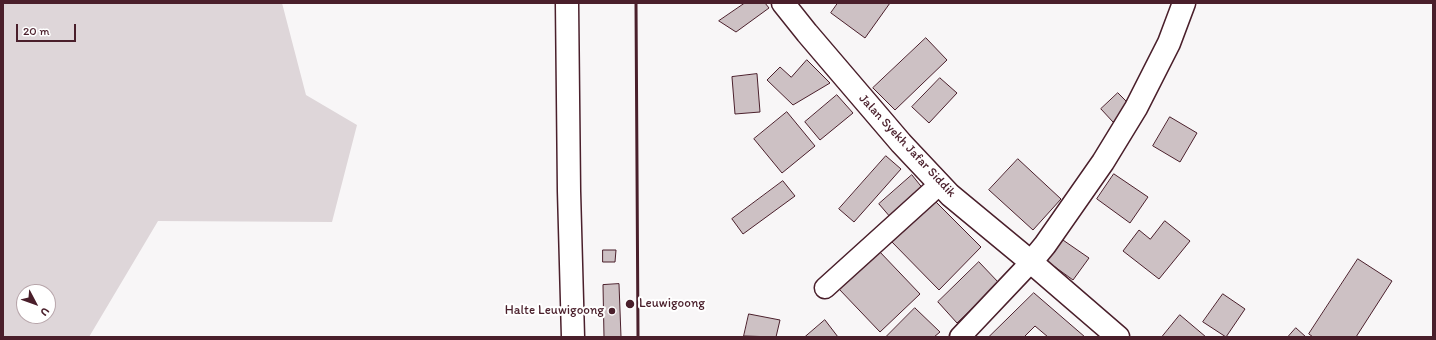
<!DOCTYPE html>
<style>
body{margin:0}
#map{position:relative;width:1436px;height:340px;overflow:hidden;background:#f8f6f7;font-family:Itim,sans-serif}
canvas{display:block}
.frame{position:absolute;inset:0;border:4px solid #4a1f2b;pointer-events:none}
.north{position:absolute;left:16px;top:284px;width:40px;height:40px;box-sizing:border-box;background:#fff;border:1px solid #b7a5aa;border-radius:50%;rotate:131deg;font-size:11px;font-weight:700;line-height:16px;text-align:center;color:#4a1f2b}
.north::after{content:'';display:block;margin:auto;width:14px;height:18px;background:#4a1f2b;clip-path:polygon(50% 0,100% 100%,50% 72%,0 100%)}
.scale{position:absolute;left:16px;top:24px;width:60px;height:18px;box-sizing:border-box;border:2px solid #4a1f2b;border-top:0;padding-left:5px;font-size:12px;line-height:14px;white-space:nowrap;color:#4a1f2b;-webkit-text-stroke:3px #fff;paint-order:stroke}
</style>
<div id="map">
<canvas width="1436" height="340"></canvas>
<div class="frame"></div>
<div class="north">U</div>
<div class="scale">20 m</div>
</div>
<script>
const c = document.querySelector('canvas').getContext('2d');
c.lineJoin = 'round';
function fillPath(path, color) {
  c.fillStyle = color;
  c.fill(path, 'evenodd');
}
function stroke(path, color, width, dash) {
  c.strokeStyle = color;
  c.lineWidth = width;
  c.lineCap = dash ? 'butt' : 'round';
  c.setLineDash(dash || []);
  c.stroke(path);
}
function drawText(font, color, halo, rows, align = 'center') {
  c.font = font + ' Itim,sans-serif';
  c.lineWidth = 4;
  c.setLineDash([]);
  c.textBaseline = 'middle';
  c.strokeStyle = halo;
  c.fillStyle = color;
  for (const [text, x, y, turn = 0] of rows) {
    c.save();
    c.translate(x, y);
    c.rotate((+turn || 0) * Math.PI / 180);
    c.textAlign = isNaN(turn) ? turn : align;
    if (halo) c.strokeText(text, 0, 0);
    c.fillText(text, 0, 0);
    c.restore();
  }
}
fillPath(new Path2D(`
 M 3,3 L 282,3 L 306,95 L 357,125 L 332,222 L 158,221 L 89,337 L 3,337 ZM 24,292 L 48,292 L 48,316 L 24,316 Z`), '#ded6d9');
const building = new Path2D(`
 M 745,3 L 765,3 L 769,8 L 736,32 L 719,21 Z
 M 838,3 L 890,3 L 865,38 L 831,13 Z
 M 926,38 L 947,60 L 895,110 L 873,88 Z
 M 807,60 L 830,83 L 793,105 L 767,80 L 780,67 L 791,77 Z
 M 757,74 L 760,112 L 735,114 L 732,77 Z
 M 940,78 L 957,93 L 929,123 L 912,107 Z
 M 1118,93 L 1131,106 L 1113,122 L 1101,109 Z
 M 837,95 L 853,113 L 820,140 L 805,122 Z
 M 787,112 L 815,146 L 782,173 L 754,139 Z
 M 1170,117 L 1197,133 L 1180,162 L 1153,146 Z
 M 886,156 L 901,169 L 854,222 L 839,209 Z
 M 1018,159 L 1061,199 L 1033,230 L 989,190 Z
 M 1114,174 L 1148,197 L 1130,223 L 1097,199 Z
 M 912,175 L 924,190 L 891,218 L 879,204 Z
 M 783,181 L 795,196 L 743,234 L 732,219 Z
 M 933,199 L 981,247 L 939,290 L 891,241 Z
 M 1165,221 L 1190,241 L 1159,279 L 1123,251 L 1139,230 L 1150,239 Z
 M 1060,238 L 1089,258 L 1073,280 L 1044,259 Z
 M 603,250 L 616,250 L 615,262 L 603,262 Z
 M 879,251 L 920,294 L 880,332 L 839,289 Z
 M 1358,259 L 1392,281 L 1356,337 L 1313,337 L 1309,334 Z
 M 979,262 L 999,283 L 957,323 L 938,302 Z
 M 619,284 L 621,337 L 604,337 L 603,285 Z
 M 1034,293 L 1085,337 L 1048,337 L 1035,326 L 1024,337 L 989,337 Z
 M 1223,294 L 1245,309 L 1226,337 L 1203,322 Z
 M 915,308 L 940,332 L 934,337 L 886,337 Z
 M 749,314 L 780,320 L 776,337 L 744,336 Z
 M 1180,315 L 1206,337 L 1162,337 Z
 M 825,320 L 838,337 L 805,337 Z
 M 1296,328 L 1306,337 L 1288,337 Z`);
fillPath(building, '#cdc1c4');
stroke(building, '#4a1f2b', 1);
const minor = new Path2D(`
 M 825,288 L 940,184
 M 960,337 L 1031,262`);
const tertiary = new Path2D(`
 M 1031,262 L 1045,245 L 1103,162 L 1136,108 L 1169,43 L 1184,3`);
const secondary = new Path2D(`
 M 783,3 L 807,33 L 901,143 L 950,195 L 1031,262 L 1118,337`);
const primary = new Path2D(`
 M 567,3 L 569,191 L 573,337`);
stroke(minor, '#4a1f2b', 23);
stroke(tertiary, '#4a1f2b', 25);
stroke(secondary, '#4a1f2b', 25);
stroke(primary, '#4a1f2b', 25);
stroke(minor, '#fff', 20);
stroke(tertiary, '#fff', 22);
stroke(secondary, '#fff', 22);
stroke(primary, '#fff', 22);
stroke(new Path2D(`
 M 636,3 L 638,337`), '#4a1f2b', 3);
for (const [x, y, r, color] of [
 [630,304,5,"#4a1f2b"],
 [612,311,4,"#4a1f2b"]
]) {
  const dot = new Path2D();
  dot.arc(x, y, r, 0, 2 * Math.PI);
  c.fillStyle = color;
  c.fill(dot);
  stroke(dot, '#fff', 1.5);
}
drawText('13px', '#4a1f2b', '#fff', [
 ["Jalan Syekh Jafar Siddik",907,146,47]
]);
drawText('13px', '#4a1f2b', '#fff', [
 ["Leuwigoong",639,304],
 ["Halte Leuwigoong",604,311,"right"]
], 'left');
</script>
